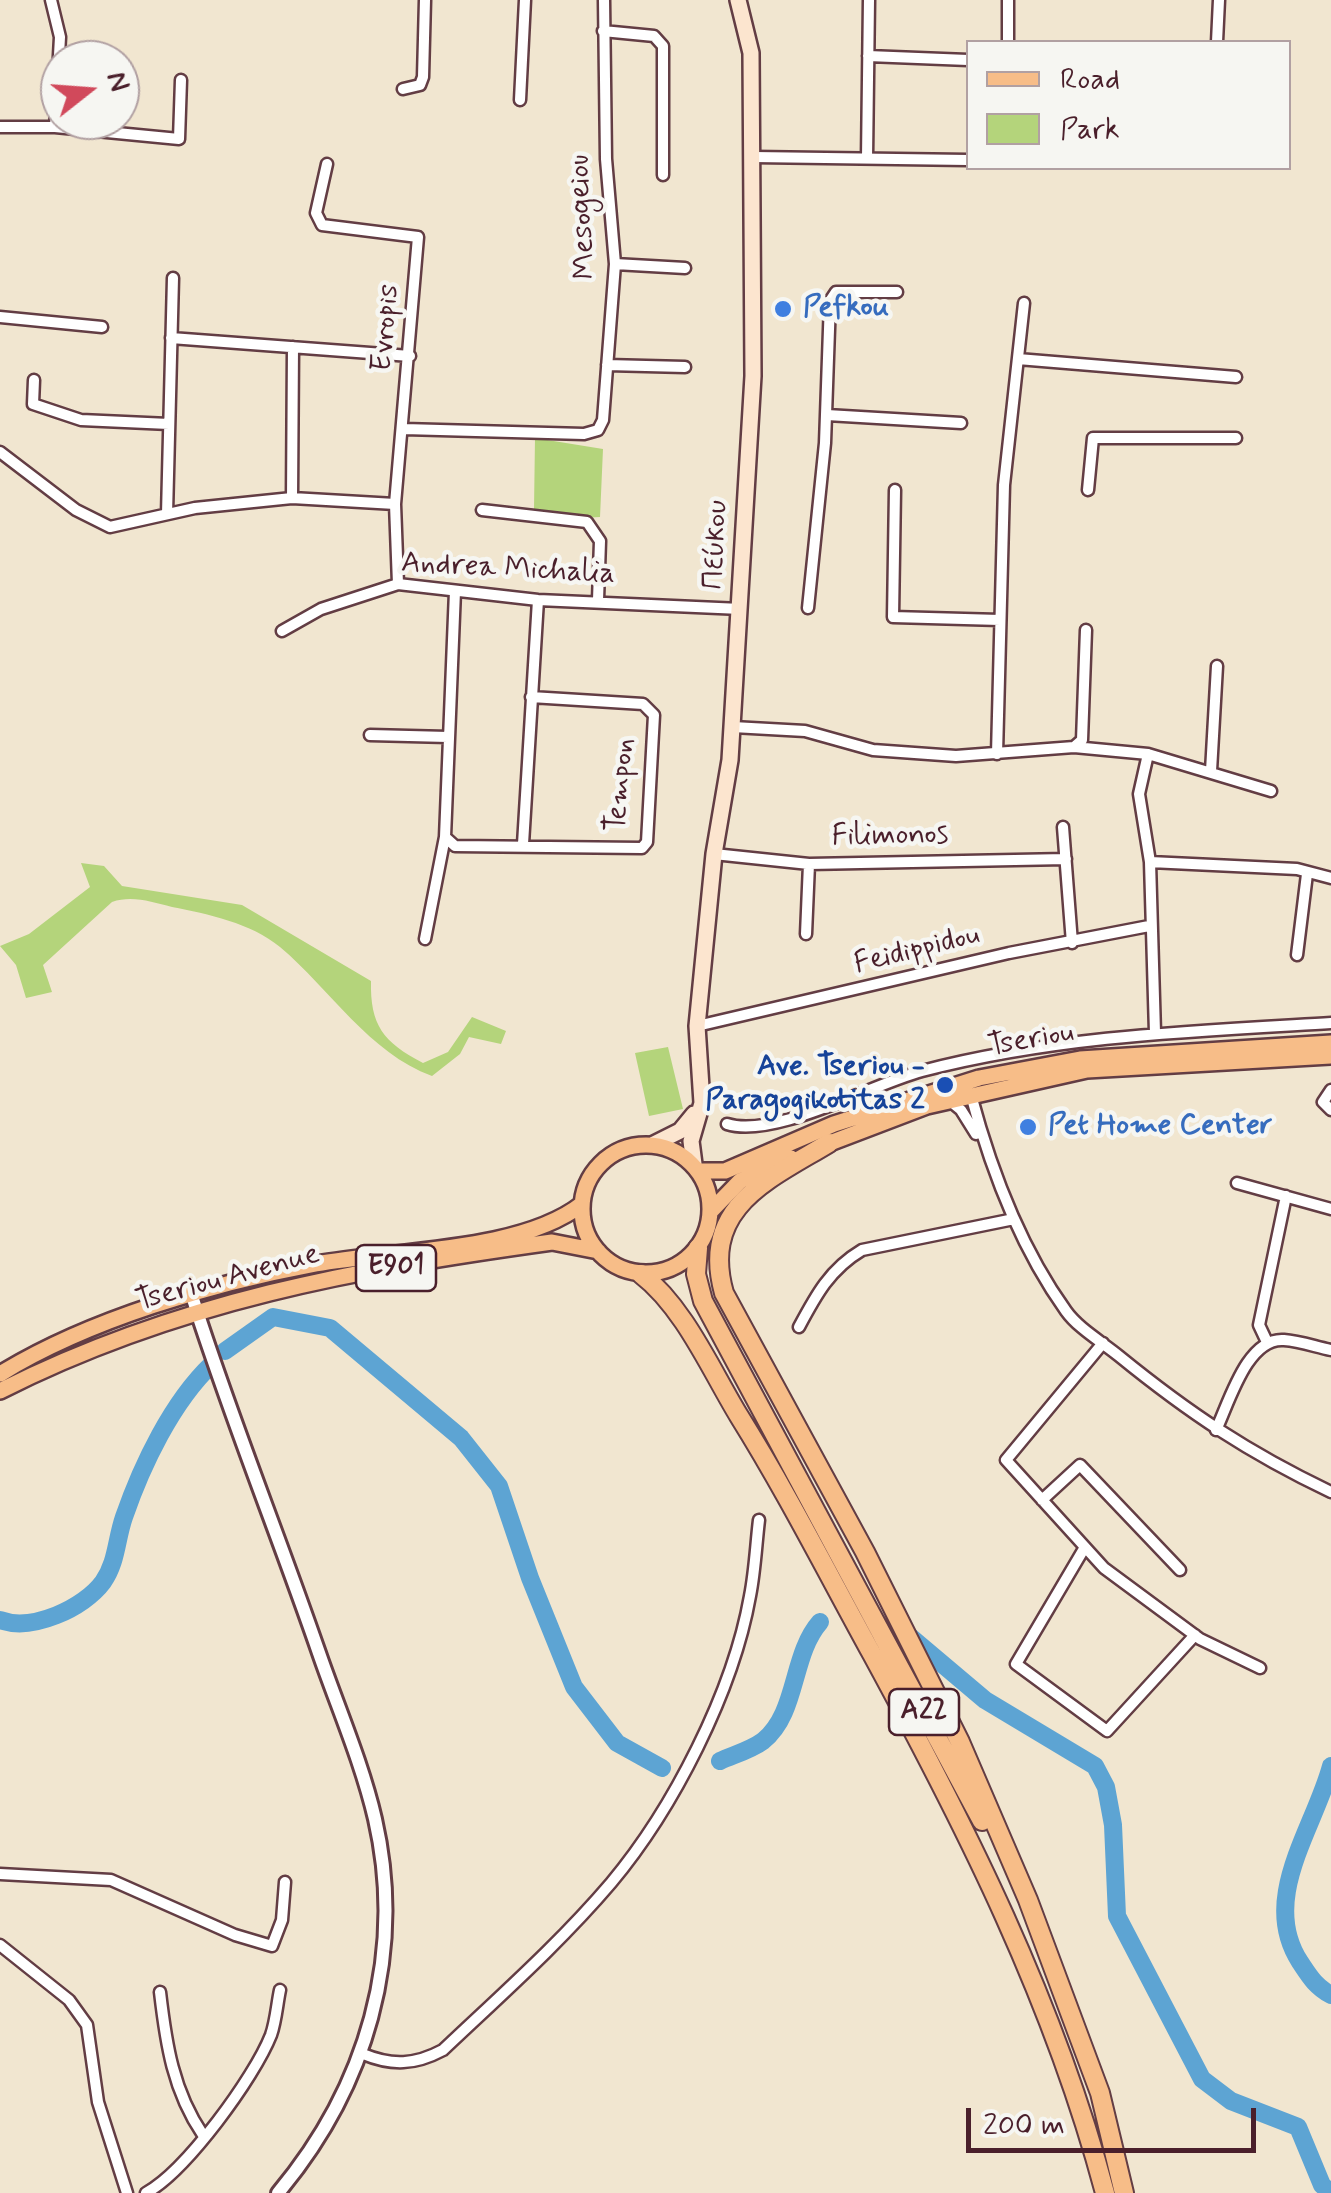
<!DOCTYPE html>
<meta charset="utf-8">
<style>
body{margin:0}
#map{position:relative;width:1331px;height:2193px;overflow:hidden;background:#f1e6d0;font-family:Mynerve,sans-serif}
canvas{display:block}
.legend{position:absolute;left:966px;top:40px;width:325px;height:130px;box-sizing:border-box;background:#f6f6f2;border:2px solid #b1a0a2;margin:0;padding:12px 18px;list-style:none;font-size:30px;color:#4a1f2b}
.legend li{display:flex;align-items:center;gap:20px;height:50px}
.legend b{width:50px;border:2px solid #b1a0a2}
.north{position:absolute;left:40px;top:40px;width:100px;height:100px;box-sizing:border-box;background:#f6f6f2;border:2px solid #b1a0a2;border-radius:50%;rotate:73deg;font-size:28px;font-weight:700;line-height:40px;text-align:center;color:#4a1f2b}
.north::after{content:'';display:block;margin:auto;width:35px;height:45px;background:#d1495b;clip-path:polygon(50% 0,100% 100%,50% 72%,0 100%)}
.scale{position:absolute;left:966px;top:2108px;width:290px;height:45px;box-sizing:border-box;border:5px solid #4a1f2b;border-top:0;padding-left:12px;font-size:30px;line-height:35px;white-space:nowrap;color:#4a1f2b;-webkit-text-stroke:8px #f6f6f2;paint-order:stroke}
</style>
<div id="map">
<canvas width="1331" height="2193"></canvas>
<ul class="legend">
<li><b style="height:12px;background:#f7bd88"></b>Road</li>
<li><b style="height:28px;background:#b4d47b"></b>Park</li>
</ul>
<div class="north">N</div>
<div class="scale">200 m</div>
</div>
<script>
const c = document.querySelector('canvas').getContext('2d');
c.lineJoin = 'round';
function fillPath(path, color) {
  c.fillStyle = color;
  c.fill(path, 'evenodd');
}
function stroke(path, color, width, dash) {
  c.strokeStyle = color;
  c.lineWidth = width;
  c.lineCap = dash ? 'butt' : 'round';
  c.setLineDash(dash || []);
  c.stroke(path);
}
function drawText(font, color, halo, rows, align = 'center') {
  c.font = font + ' Mynerve,sans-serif';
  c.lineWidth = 9;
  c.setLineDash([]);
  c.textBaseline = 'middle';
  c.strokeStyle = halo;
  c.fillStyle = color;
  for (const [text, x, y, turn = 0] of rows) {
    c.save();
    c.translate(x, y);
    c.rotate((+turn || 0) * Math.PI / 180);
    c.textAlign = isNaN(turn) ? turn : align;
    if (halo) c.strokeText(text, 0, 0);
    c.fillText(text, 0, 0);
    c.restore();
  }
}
fillPath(new Path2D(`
 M 535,438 L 603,449 L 600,517 L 580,518 L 534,509 Z
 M 81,863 L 104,866 L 122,886 L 242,905 L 371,981 C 370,1025 383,1042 423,1063 L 448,1052 L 472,1017 L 506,1031 L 501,1044 L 469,1037 L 460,1054 L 432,1076 C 369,1053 330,989 280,947 C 251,923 208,914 172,907 C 152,902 132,895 112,902 L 43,965 L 52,992 L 26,998 L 16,965 L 0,946 L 29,934 L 90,887 Z
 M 668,1047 L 683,1109 L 649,1116 L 635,1053 Z`), '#b4d47b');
stroke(new Path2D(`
 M 225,1351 L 273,1317 L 330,1328 L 461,1438 L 499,1486 L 530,1578 L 574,1687 L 617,1743 L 662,1768
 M 0,1620 C 32,1632 84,1608 103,1582 C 117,1562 116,1540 124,1517 C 142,1465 172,1402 212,1364
 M 908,1635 L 985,1700 L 1095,1766 L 1106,1787 L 1113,1825 L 1117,1916 L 1202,2079 L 1231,2101 L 1298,2127 L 1322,2185 L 1331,2193
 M 720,1761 C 733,1755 751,1750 763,1741 C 798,1713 791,1655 820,1622
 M 1331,1766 C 1314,1829 1259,1899 1300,1962 C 1310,1977 1315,1986 1331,1995`), '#5da4d3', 18);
const minor = new Path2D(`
 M 51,0 L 60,37 L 55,127
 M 1008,0 L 1008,42
 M 603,31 L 654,36 L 663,46 L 663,175
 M 1217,42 L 1219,0
 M 868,56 L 968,60
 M 403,89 L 420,85 L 423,77 L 425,0
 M 520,100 L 525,0
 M 0,127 L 55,127 L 179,139 L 181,80
 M 754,157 L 968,160
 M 867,158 L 869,0
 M 327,164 L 316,213 L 322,225 L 418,237 L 395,504 L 398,584
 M 615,264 L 685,268
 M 0,317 L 102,327
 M 171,338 L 410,356
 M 1018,359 L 1236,377
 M 607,365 L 685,367
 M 34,380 L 33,404 L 81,420 L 169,424
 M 827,415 L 961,423
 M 404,429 L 584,434 L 598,430 L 603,420 L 615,264 L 606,159 L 604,0
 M 0,452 L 76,510 L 110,527 L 195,508 L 292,498 L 395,504
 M 895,490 L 893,617 L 1000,620
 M 1088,490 L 1093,438 L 1236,438
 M 292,498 L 293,347
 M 482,510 L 587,522 L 600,541 L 598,600
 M 167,514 L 173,278
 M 808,608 L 825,443 L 830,301 L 836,292 L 897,292
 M 282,631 L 321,609 L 398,584 L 538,600 L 741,609
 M 733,727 L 805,731 L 873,750 L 956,756 L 1074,747 L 1148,754 L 1271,791
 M 370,735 L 448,737
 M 1074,747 L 1082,740 L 1086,630
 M 997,754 L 1004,485 L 1024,303
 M 1148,754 L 1139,794 L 1150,862 L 1155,1033
 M 1211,771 L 1217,666
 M 1063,827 L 1072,943
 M 445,837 L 455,846 L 642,848 L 647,842 L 654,715 L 643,704 L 531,697
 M 523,844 L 538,600
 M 714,854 L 809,864 L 1066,859
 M 1150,862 L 1297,869 L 1331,878
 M 806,934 L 809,864
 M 425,939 L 445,837 L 455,591
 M 1297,955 L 1307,874
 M 697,1026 L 1009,953 L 1149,926
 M 1331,1090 L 1323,1102 L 1331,1110
 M 971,1095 C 991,1170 1020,1247 1066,1311 C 1078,1328 1102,1342 1119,1356 C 1189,1413 1249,1453 1331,1492
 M 950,1101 L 961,1110 L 976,1134
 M 727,1124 C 774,1139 870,1085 922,1071 C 1056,1036 1194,1031 1331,1023
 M 1237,1183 L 1331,1209
 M 799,1327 C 816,1295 830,1269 862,1250 L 1014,1219
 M 1267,1342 L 1259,1325 L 1286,1196
 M 1103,1343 L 1006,1460 L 1104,1568 L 1200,1639 L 1260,1668
 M 1216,1430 C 1229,1403 1247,1337 1284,1340 C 1300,1341 1316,1347 1331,1350
 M 1042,1500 L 1080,1465 L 1180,1570
 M 1085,1547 L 1016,1664 L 1107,1731 L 1195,1635
 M 0,1874 L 111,1880 L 235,1935 L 272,1946 L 282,1920 L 285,1882
 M 0,1945 L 69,2000 L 87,2025 L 98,2102 L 127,2193
 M 160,1992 C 166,2044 173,2091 203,2135
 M 363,2054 C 392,2066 415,2065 443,2050 C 500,1996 560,1943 611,1883 C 673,1809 733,1692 750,1596 C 755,1571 756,1545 759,1520
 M 146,2193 C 186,2171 254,2078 271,2035 C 276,2021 277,2004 280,1990`);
const tertiary = new Path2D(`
 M 192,1296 C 230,1416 278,1534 319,1653 C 338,1708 362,1763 375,1819 C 406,1955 366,2088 278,2193`);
const secondary = new Path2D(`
 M 654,1144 L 680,1131 L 694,1114
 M 694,1164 L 691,1141 L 702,1103 L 697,1026 L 714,854 L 730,760 L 753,376 L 751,53 L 738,0`);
const primary = new Path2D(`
 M582 1209a64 64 0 1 1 128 0a64 64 0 1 1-128 0Z
 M 822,1146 L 927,1106 L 1087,1070 L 1331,1056
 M 698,1171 L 725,1171 L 834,1124 L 979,1078 L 1080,1059 L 1331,1043
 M 711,1211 L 740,1181 L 791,1158
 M 0,1374 C 89,1319 214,1283 316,1264 C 394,1250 521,1252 582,1204
 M 0,1391 C 178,1301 357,1269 552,1242 L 598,1251`);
const trunk = new Path2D(`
 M 829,1143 C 768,1180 700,1207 724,1293 L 865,1552 L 960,1742 L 1028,1900 L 1100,2093 L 1124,2193
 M 698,1248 L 696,1274 L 703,1301 L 982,1821
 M 641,1274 C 684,1307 711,1370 739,1416 C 787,1493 828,1574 872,1654 C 966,1827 1054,2001 1105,2193`);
stroke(minor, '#633d44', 15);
stroke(tertiary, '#633d44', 18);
stroke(secondary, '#633d44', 20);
stroke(primary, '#633d44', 20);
stroke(trunk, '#633d44', 22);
stroke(minor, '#fff', 10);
stroke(tertiary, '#fff', 12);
stroke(secondary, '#fce5cf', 15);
stroke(primary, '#f7bd88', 15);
stroke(trunk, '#f7bd88', 18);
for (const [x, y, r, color] of [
 [783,309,10,"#3f7fe0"],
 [945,1085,10,"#1a4fb4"],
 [1028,1127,10,"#3f7fe0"]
]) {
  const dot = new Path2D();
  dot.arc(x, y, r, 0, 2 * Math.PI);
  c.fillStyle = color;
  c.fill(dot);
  stroke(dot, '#f6f6f2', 4);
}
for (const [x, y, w] of [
 [396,1268,80],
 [924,1712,70]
]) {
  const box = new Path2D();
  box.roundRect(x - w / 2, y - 23, w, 46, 8);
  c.fillStyle = '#f6f6f2';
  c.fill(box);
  stroke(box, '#4a1f2b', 2.5);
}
drawText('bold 28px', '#4a1f2b', null, [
 ["E901",396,1268],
 ["A22",924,1712]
]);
drawText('30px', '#4a1f2b', '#f6f6f2', [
 ["Mesogeiou",584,217,-93],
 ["Evropis",387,328,-85],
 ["Πεύκου",717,545,-87],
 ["Andrea Michalia",508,570,3],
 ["Tempon",622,785,-84],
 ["Filimonos",890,837,-1],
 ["Feidippidou",917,951,-14],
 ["Tseriou",1031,1041,-10],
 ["Tseriou Avenue",228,1279,-15]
]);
drawText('bold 30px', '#366cbe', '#f6f6f2', [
 ["Pefkou",803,309],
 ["Pet Home Center",1048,1127]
], 'left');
drawText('bold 30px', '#164399', '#f6f6f2', [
 ["Ave. Tseriou -",925,1068],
 ["Paragogikotitas 2",925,1102]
], 'right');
</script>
